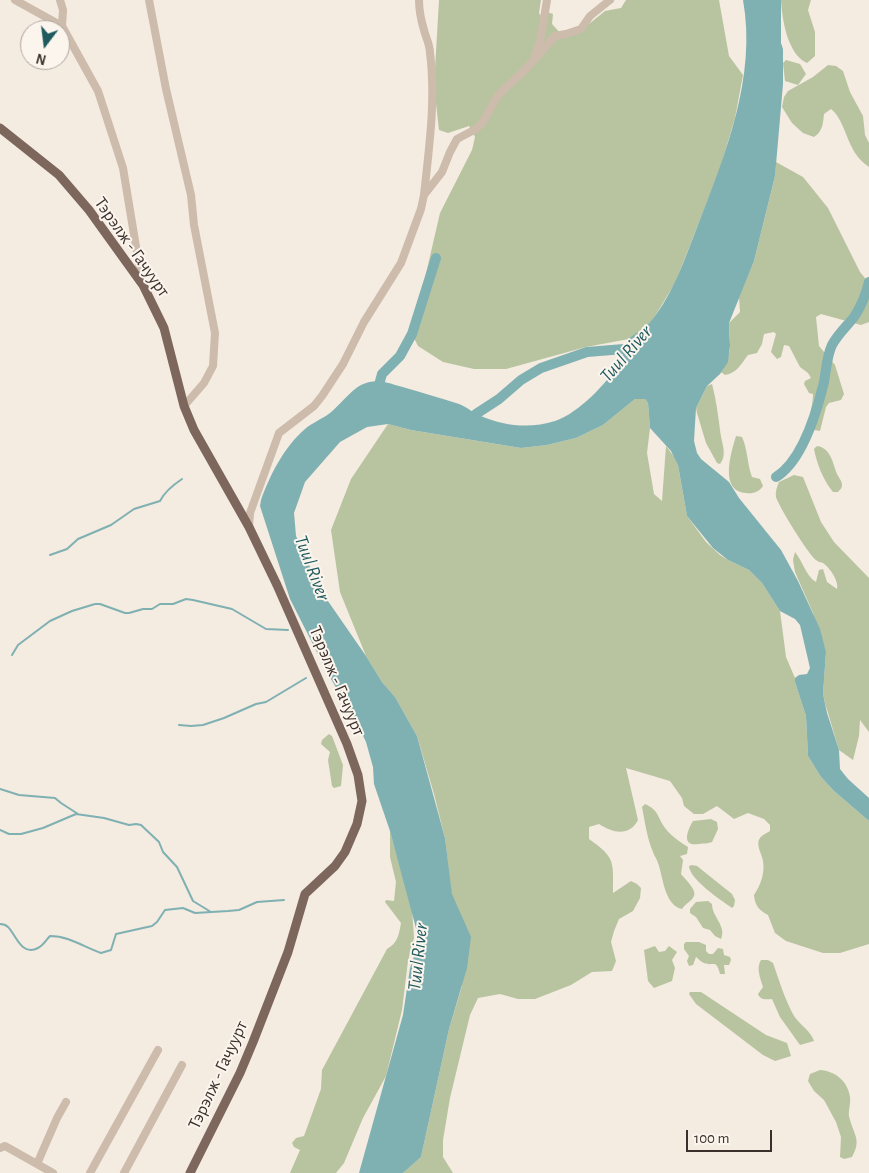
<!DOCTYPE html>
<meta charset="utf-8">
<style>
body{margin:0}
#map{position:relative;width:869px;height:1173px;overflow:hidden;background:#f4ebe1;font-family:"Alegreya Sans",sans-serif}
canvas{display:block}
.north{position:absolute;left:20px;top:20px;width:50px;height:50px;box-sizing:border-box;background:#fbf5ee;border:1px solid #aea6a0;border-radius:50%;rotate:195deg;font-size:14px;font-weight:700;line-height:20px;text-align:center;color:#3b302b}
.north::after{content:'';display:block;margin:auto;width:18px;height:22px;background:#1f5a5e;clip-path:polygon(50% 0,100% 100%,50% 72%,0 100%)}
.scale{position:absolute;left:686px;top:1130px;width:86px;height:22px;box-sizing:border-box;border:2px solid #3b302b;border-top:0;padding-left:6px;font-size:15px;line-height:18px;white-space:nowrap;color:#3b302b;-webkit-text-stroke:4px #fbf5ee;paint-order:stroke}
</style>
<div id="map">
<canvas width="869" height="1173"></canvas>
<div class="north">N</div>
<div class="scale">100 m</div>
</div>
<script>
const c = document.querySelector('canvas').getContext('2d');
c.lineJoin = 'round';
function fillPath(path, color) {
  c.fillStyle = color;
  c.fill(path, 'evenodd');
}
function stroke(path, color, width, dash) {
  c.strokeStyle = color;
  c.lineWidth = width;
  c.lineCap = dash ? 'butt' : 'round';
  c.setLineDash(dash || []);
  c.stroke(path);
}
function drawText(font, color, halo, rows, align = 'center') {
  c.font = font + ' "Alegreya Sans",sans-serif';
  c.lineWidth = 4;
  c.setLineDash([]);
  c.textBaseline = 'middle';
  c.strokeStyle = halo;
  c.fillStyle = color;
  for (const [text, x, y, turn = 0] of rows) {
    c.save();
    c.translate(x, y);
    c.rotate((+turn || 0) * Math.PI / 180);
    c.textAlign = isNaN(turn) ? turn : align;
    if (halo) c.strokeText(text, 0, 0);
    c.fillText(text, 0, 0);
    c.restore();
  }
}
fillPath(new Path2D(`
 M 439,0 L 541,0 L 539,13 L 542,18 L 547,12 L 553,14 L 552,24 L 563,36 L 589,24 L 605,11 L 621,8 L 626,0 L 719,0 L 729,56 L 743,75 L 735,118 L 719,172 L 675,283 L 652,321 L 638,334 L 629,339 L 586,347 L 506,369 L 474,369 L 443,362 L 418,346 L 412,334 L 440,213 L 472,150 L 475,137 L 469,126 L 448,133 L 439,130 L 434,86 Z
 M 781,0 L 811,0 L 808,10 L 815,32 L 815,56 L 807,63 C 787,54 782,18 781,0 Z
 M 786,60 L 800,64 L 806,74 L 798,85 L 785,81 L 783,63 Z
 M 828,65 L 836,66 L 843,71 L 850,92 L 863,116 L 865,135 L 869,143 L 869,167 C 845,151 848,123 831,109 L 824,114 C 823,123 823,131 814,137 L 803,133 L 792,123 L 782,107 L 784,97 L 788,91 L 813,77 Z
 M 776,162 L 803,177 L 828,208 L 860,272 L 869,283 L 869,322 L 861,325 L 821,314 L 816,317 L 819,346 L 835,365 L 844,394 L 841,400 L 829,403 L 826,407 L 820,431 L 809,429 C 808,417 813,407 813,394 L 809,393 L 804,384 L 805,381 L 811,378 L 808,373 L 800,367 L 789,346 L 784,345 L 781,357 L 777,359 L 771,352 L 776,334 L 774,332 L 764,334 L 762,344 L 757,353 L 748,355 C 741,364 737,373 725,375 L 721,372 C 733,356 730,342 729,323 L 740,312 L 739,297 L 754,261 L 775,176 Z
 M 712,384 C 716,399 718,414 720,430 C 721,442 728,454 720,464 L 717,463 L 706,443 L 697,413 L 696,408 L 707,386 Z
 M 641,398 L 645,399 L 648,403 L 650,428 L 647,453 L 654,494 L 662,501 L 666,446 L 675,458 L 678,465 L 687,516 L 706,542 L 720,555 L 728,560 L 749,570 L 762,583 L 780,611 L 786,657 L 795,678 L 795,682 L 806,716 L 808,756 L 821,777 L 834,791 L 869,821 L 869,944 L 840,953 L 823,953 L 786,941 L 775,933 L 768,915 C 759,910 755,906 754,895 C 761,885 765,872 763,861 C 762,854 755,844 760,838 C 762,835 767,833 770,831 L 770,825 L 764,819 L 748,813 L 734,819 L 717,806 L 703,814 L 694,814 L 684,806 L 682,798 L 670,781 L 626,768 L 638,820 C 629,837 613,833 599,824 L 589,827 L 589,839 C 616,858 613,862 613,893 L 631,881 L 637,884 L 641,888 L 640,898 L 633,911 L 619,919 L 614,931 L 611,942 L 616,961 L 612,971 L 592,972 L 571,985 L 535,999 L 518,999 L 500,994 L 478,998 L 470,1015 L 450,1098 L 443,1140 L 443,1157 L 453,1173 L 403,1173 L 421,1157 L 449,1029 L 462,986 L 445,838 L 434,794 L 417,736 L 395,697 L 382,682 L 366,656 L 340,592 L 331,530 L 351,479 L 388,424 L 411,430 L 521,448 L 547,445 L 576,438 L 603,425 L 635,399 Z
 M 736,436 L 742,437 C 748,450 747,464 752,477 L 760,479 L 763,486 C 759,492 753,494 746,493 C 719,491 731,453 736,436 Z
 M 817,446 C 831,448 833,464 837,474 C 839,478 842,481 842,485 C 842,489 840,489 838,492 L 833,492 C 823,480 817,464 814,449 Z
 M 794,475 L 803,477 L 821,522 L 834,542 L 869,578 L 869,732 L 860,720 L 859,736 L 853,760 L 839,750 L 825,703 L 823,694 L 826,652 L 813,613 L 795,572 L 793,560 L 795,552 C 803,562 806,576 816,582 L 819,570 L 823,569 L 827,582 L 837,589 C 839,581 830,568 823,563 C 821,562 818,562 816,560 C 808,554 779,507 776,497 C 775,492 777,487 779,482 Z
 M 329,734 L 332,736 L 343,765 L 341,786 L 334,788 L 332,786 L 328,760 L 330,752 L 321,744 L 322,740 Z
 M 645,804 C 658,810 657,815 663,825 C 668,834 680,842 688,847 L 687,854 L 680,856 L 683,860 L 681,874 C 685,879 697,890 694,896 C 692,901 685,904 682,909 C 664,905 663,876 658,863 C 657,859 654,856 653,852 C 647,838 645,822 642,807 Z
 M 711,819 L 717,822 L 718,829 L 712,842 C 707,844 704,843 699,844 C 681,847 687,831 693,821 Z
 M 390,831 L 412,909 L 414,938 L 408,961 L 402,1010 L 386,1076 L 363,1118 L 344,1163 L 336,1173 L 290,1173 L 300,1150 L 294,1147 L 292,1143 L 296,1138 L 304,1136 L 321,1089 L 322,1070 L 387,949 C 398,943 399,934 401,923 L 385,902 L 386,900 L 394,901 L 396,882 L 390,857 Z
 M 692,865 L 697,866 L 732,894 L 735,900 L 734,906 L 732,908 C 721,900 690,880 689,866 Z
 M 708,901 L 712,904 C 712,917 727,926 721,939 L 715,936 L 710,930 L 703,928 L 696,917 L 690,913 L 690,909 L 696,902 Z
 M 686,942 L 699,942 L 706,945 L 706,951 L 709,954 L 713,954 L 718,948 L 723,949 L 724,955 L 730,957 L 731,960 L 729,965 L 724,965 L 725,974 L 720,974 C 716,958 713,967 704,963 C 701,962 699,959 696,957 L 693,965 L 689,966 L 687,961 L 689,956 L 684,949 L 684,944 Z
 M 655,946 L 659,952 L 665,951 L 669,946 L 677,952 L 672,960 L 675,968 L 672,981 L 654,988 L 648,981 L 644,950 Z
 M 761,960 L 768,960 L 773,963 C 779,980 785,1000 794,1016 C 800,1025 811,1031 814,1041 L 800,1045 L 780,1017 L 772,999 C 766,999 761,1001 758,994 L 763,987 C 760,977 756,968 761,960 Z
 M 690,992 L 701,992 L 766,1035 L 787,1043 L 791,1056 L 775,1061 L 763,1055 L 696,1004 L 689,994 Z
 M 820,1070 C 835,1071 848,1081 850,1097 C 851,1105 847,1112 850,1120 C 855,1137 861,1140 852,1157 L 844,1159 L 840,1157 L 841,1137 L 836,1122 L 824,1100 L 814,1091 L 808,1081 L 810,1074 Z`), '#b8c4a0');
fillPath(new Path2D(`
 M 743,0 L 781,0 L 781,43 L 783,49 L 783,84 L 775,176 L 754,261 L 729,323 L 730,346 L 728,362 L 720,374 L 707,386 L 696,408 L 694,441 L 697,453 L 701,459 L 729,482 L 739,498 L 781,550 L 798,581 L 820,629 L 826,652 L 823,694 L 827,713 L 839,750 L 840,769 L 848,779 L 869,798 L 869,821 L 834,791 L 821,777 L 808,756 L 806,716 L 795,682 L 795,678 L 799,675 L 807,674 L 810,668 L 800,625 L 795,619 L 780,611 L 762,583 L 749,570 L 728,560 L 713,548 L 687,516 L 678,465 L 671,451 L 650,428 L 648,403 L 645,399 L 635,399 L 603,425 L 576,438 L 547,445 L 521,448 L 411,430 L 388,424 L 367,427 L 340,442 L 305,482 L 294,513 L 296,536 L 321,591 L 366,656 L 382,682 L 395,697 L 417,736 L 445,838 L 452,894 L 471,937 L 467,968 L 449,1029 L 421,1157 L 403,1173 L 359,1173 L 403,1015 L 410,968 L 416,951 L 417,932 L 390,831 L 374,784 L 373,767 L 366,742 L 357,723 L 328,674 L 290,599 L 260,506 L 261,500 C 270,475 284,447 305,429 C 312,423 322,419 330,413 C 340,405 350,391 361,385 C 379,377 389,384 406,388 C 423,393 441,398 459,404 C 467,407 473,413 481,416 C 504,426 530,429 555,421 C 579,413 607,383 620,362 C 624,355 623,345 629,339 C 636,332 645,329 652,320 C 674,292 685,258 698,225 C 725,155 757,77 743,0 Z`), '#7fb0b2');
stroke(new Path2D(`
 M 50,555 L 67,549 L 78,539 L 111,525 L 134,509 L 160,501 C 165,491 173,485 182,479
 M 12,655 L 18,645 L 50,621 L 72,611 L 95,604 L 100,604 L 125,613 L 129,613 L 143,609 L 152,609 L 160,604 L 173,604 L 186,599 L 193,600 L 232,609 L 266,629 L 288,630
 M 179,725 L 191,726 L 203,725 L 224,718 L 256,704 L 266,702 L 306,678
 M 0,789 L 19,795 L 55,798 L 61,803 L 78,814
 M 0,830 L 9,834 L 21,834 L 43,828 L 76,814 L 104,818 L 129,825 L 136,824 L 141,825 L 159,842 L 163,852 L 177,867 L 193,901 L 211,912
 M 0,924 C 2,924 6,925 8,927 C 15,933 21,957 38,948 C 43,946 46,940 50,936 C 69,936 84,947 101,953 L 111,950 L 116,934 L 152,926 L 157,922 L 165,910 L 183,908 L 195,913 L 228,911 L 239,910 L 257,902 L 284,900`), '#7fb0b2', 2);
stroke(new Path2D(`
 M 377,392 L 382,374 L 400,356 L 412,334 L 436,258
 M 467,423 L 476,414 L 499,399 L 521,380 L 541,368 L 587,352 L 624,349 L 634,354
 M 776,477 C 802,461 817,411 824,382 C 826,371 827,355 832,345 C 838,334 847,326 854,317 C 861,307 866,294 869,282`), '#7fb0b2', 10);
stroke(new Path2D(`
 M 15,0 L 62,26
 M 60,0 L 63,10 L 62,26 L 98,91 L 123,168 L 142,283
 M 149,0 L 166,89 L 191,195 L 194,225 L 215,333 L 213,366 L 204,383 L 184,406
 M 419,0 C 419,10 421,20 424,30 C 426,38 430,45 430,53 C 436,100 429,148 424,195
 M 535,56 L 540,42 L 547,0
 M 249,527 L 250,513 L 279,433 L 314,406 L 322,396 L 343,364 L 364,322 L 401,263 L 421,209 L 424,195 L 442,172 L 450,152 L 457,139 L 476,129 L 483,122 L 498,95 L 525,70 L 555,36 L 566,34 L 581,29 L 590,16 L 610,0
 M 0,1148 L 5,1146 L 53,1173
 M 37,1164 L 57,1118 L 66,1102
 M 90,1173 L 158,1050
 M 124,1173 L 182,1065`), '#cdbbac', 8);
stroke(new Path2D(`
 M 0,128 L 59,175 L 89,210 L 143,285 L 164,328 L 184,406 L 194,430 L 249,527 L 277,585 L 347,744 L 358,775 L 362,801 L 357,824 L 345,852 L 335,866 L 305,894 L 288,952 L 253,1042 L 240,1073 L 190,1173`), '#7d675c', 9);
drawText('18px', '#3b302b', '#fbf5ee', [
 ["Тэрэлж - Гачуурт",132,247,55],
 ["Тэрэлж - Гачуурт",337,681,67],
 ["Тэрэлж - Гачуурт",218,1075,-65]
]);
drawText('italic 19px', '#1f5a5e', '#fbf5ee', [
 ["Tuul River",626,354,-49],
 ["Tuul River",312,568,69],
 ["Tuul River",418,957,-84]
]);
</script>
